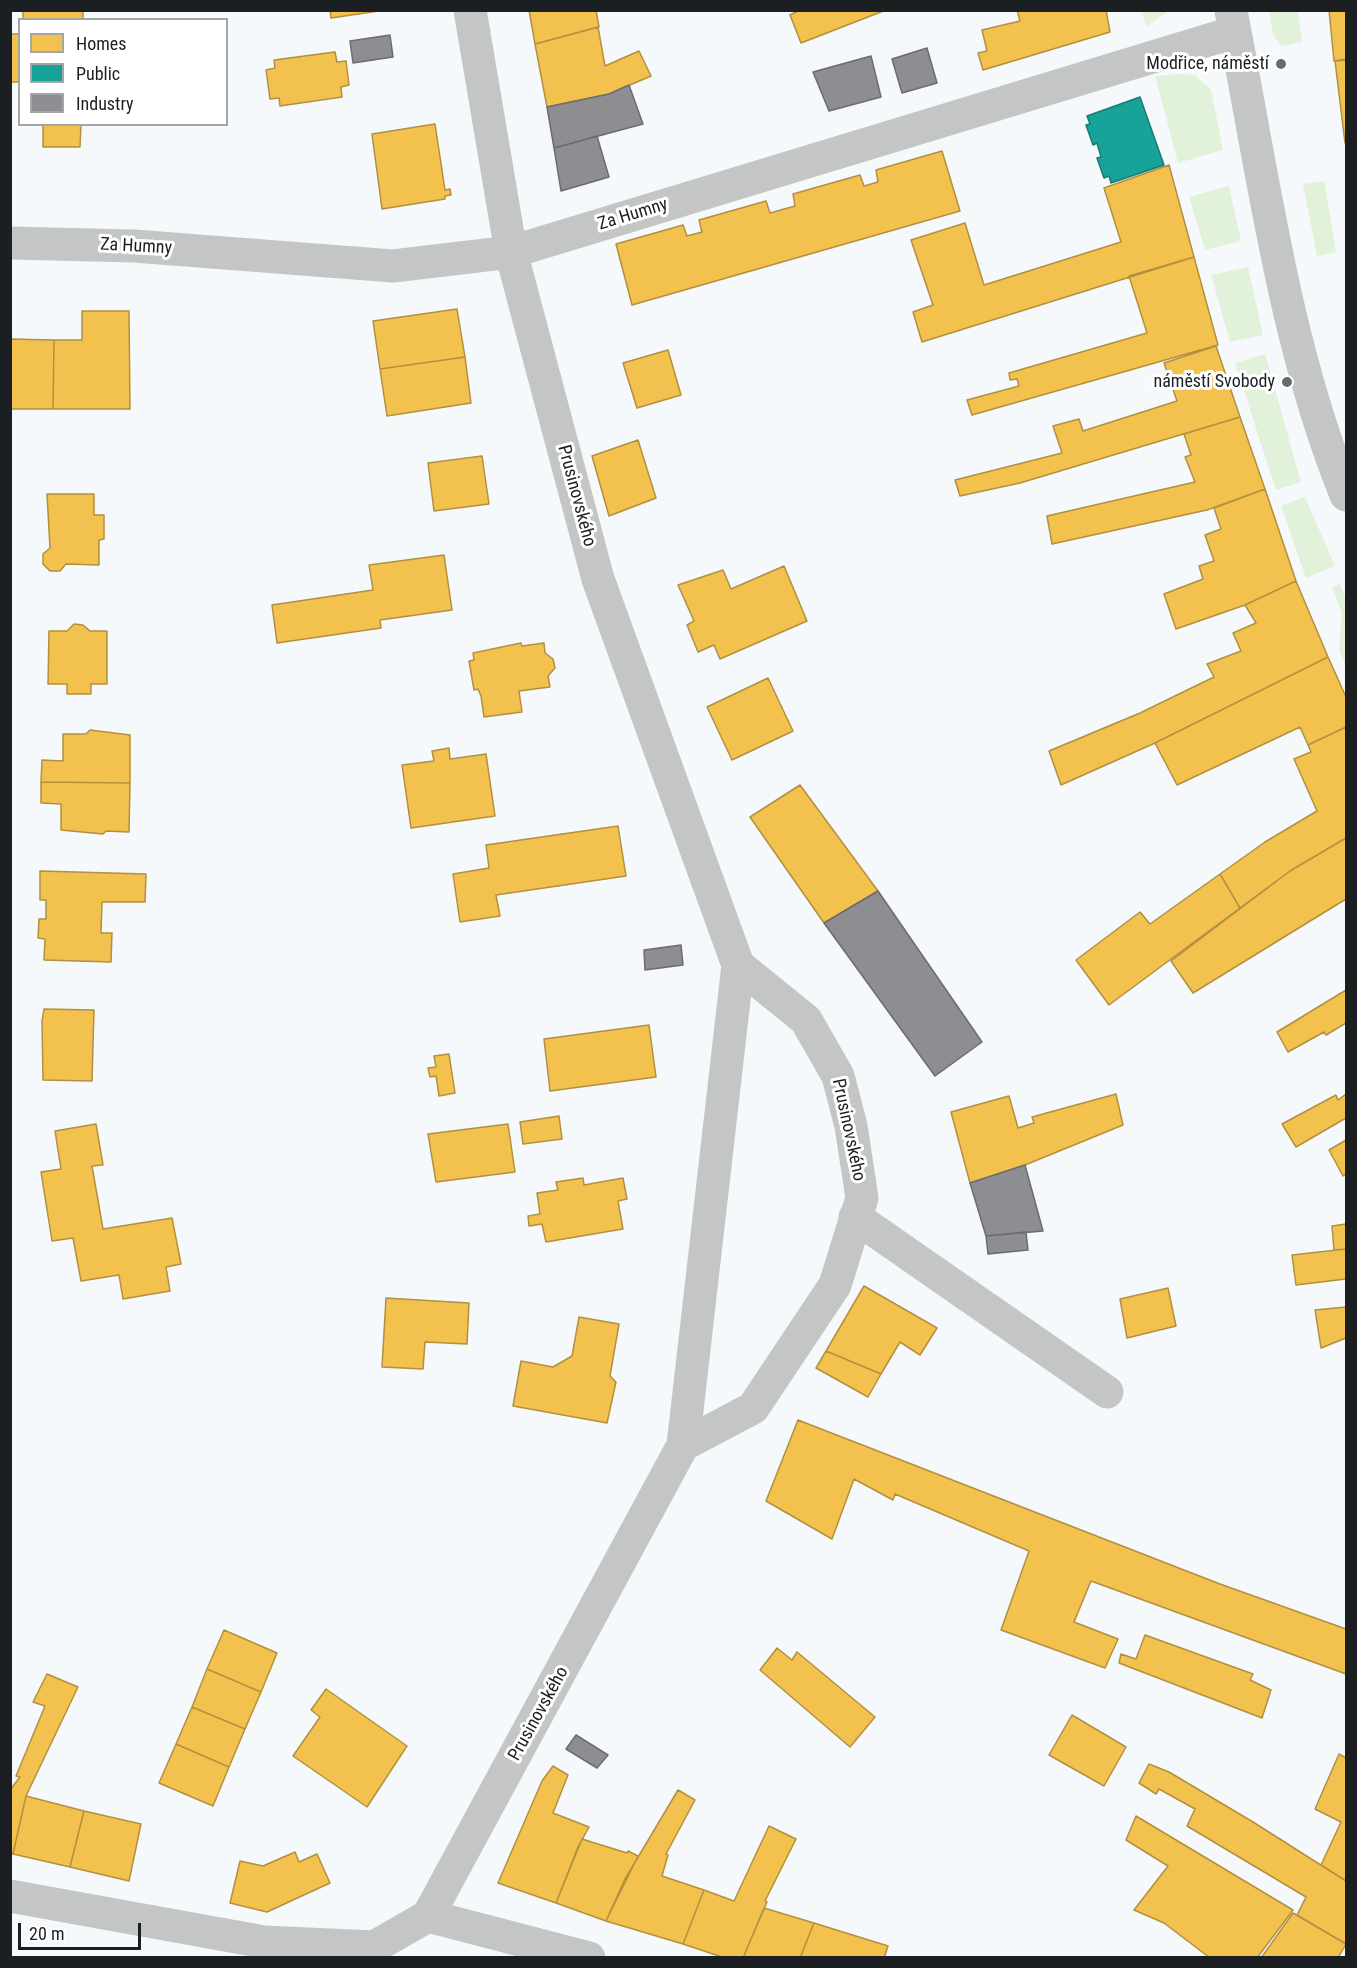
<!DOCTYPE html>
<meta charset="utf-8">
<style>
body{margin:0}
#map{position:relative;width:1357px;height:1968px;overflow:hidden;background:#f6f9fb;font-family:"Roboto Condensed",sans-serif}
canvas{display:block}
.frame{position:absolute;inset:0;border:12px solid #1b1f21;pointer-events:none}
.legend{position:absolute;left:18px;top:18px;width:210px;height:108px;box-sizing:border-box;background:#fff;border:2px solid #a4a5a6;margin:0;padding:8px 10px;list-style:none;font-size:18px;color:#1b1f21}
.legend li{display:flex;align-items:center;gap:12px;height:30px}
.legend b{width:30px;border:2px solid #a4a5a6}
.scale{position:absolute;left:18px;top:1923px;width:123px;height:27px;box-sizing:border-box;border:3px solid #1b1f21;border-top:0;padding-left:8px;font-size:18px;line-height:21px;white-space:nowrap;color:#1b1f21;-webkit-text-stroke:4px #fff;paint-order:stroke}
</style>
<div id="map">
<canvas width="1357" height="1968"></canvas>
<div class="frame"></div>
<ul class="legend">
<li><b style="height:16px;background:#f2c14e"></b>Homes</li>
<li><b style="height:16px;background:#17a398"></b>Public</li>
<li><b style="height:16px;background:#8d8d92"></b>Industry</li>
</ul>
<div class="scale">20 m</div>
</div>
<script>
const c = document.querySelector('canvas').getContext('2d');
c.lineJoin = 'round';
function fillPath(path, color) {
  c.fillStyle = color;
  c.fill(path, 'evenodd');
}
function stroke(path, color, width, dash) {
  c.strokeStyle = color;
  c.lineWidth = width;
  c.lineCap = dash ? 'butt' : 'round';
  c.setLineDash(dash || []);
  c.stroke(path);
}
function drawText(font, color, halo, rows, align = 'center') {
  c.font = font + ' "Roboto Condensed",sans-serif';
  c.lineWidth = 6;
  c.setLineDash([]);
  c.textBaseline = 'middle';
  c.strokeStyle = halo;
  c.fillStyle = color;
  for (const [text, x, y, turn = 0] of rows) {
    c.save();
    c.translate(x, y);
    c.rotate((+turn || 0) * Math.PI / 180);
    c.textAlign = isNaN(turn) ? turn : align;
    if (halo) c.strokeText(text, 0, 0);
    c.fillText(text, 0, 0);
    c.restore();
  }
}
fillPath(new Path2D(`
 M 1142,10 L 1168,10 L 1168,11 L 1146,27 Z
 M 1269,11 L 1298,11 L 1302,42 L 1281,46 L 1273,35 Z
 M 1178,74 L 1195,75 L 1211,90 L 1223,150 L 1178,163 L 1155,76 Z
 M 1324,181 L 1336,252 L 1317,256 L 1303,184 Z
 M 1229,186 L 1241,241 L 1205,250 L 1189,197 Z
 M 1248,267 L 1263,335 L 1230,342 L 1211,275 Z
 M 1265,354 L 1301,482 L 1276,490 L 1235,363 Z
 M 1305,497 L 1335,566 L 1306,578 L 1281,506 Z
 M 1340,584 L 1346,599 L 1346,667 L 1339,650 L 1342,613 L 1332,587 Z`), '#e1f1da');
const homes = new Path2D(`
 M 23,10 L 83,10 L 83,20 L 23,20 Z
 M 330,10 L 386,10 L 331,18 Z
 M 529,10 L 596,10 L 599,27 L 535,44 Z
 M 800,10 L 886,10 L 801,43 L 790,15 Z
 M 1017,10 L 1106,10 L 1110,32 L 983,70 L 978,53 L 987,51 L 982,30 L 1020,21 Z
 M 1329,10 L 1346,10 L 1346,59 L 1334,61 Z
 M 598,27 L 605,66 L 639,51 L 651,76 L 609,94 L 547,107 L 535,44 Z
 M 10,34 L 20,34 L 20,82 L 10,82 Z
 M 335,52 L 337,62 L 346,61 L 349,85 L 341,87 L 342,97 L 280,106 L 279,98 L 270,99 L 266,70 L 275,68 L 274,60 Z
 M 1346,60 L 1346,143 L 1345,143 L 1335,61 Z
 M 43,124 L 81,124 L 80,147 L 43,147 Z
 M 435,124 L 445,190 L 450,189 L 451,195 L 445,196 L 445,199 L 382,209 L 372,134 Z
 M 942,151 L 960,211 L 632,305 L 616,244 L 683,225 L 687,236 L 702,232 L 699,220 L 766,201 L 770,213 L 795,206 L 793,194 L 860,175 L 864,186 L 878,182 L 876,170 Z
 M 1169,165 L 1194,257 L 922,342 L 913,312 L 933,305 L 911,240 L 965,223 L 984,285 L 1121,242 L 1104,188 Z
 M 1194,257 L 1218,345 L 972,415 L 967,400 L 1019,386 L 1017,379 L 1010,380 L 1009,373 L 1147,333 L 1129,276 Z
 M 457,309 L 465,357 L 380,369 L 373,321 Z
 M 82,311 L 129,311 L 130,409 L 53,409 L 54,340 L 82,340 Z
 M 10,339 L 54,340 L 53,409 L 10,409 Z
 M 1216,346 L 1240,417 L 1020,483 L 960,496 L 955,480 L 1062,453 L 1053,426 L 1079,419 L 1083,431 L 1177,401 L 1164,363 Z
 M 668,350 L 681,395 L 637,408 L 623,363 Z
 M 465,357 L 471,403 L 387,416 L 380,369 Z
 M 1240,417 L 1265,489 L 1207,510 L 1052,544 L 1047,516 L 1195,482 L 1185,457 L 1191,455 L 1184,434 Z
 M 638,440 L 656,498 L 609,516 L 592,456 Z
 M 482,456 L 489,504 L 434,511 L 428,463 Z
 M 1265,489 L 1296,581 L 1245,605 L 1176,629 L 1164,594 L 1203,579 L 1199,566 L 1214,561 L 1205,535 L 1221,529 L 1214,508 Z
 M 47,494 L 94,494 L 94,515 L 104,515 L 104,539 L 99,540 L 99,565 L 66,564 L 60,571 L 50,571 L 43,564 L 43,554 L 50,548 Z
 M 444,555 L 452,610 L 380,620 L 381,628 L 277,643 L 272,605 L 373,590 L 369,565 Z
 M 784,566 L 807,621 L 720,659 L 714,645 L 698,652 L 687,625 L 694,621 L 678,585 L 723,570 L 731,589 Z
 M 1296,581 L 1328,657 L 1155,743 L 1061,785 L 1049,751 L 1140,713 L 1214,677 L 1207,664 L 1241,651 L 1233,633 L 1256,623 L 1245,605 Z
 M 74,624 L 83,625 L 90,631 L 107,631 L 107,684 L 91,684 L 91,694 L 67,694 L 67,684 L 48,684 L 49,631 L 67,631 Z
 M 521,643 L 522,646 L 544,643 L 545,653 L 553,659 L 555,668 L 548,676 L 550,687 L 519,691 L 522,712 L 484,717 L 481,696 L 478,689 L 474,690 L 469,661 L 474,660 L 473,653 Z
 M 1328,657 L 1346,697 L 1346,727 L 1308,745 L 1300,727 L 1177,785 L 1155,743 Z
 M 768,678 L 793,731 L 732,760 L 707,707 Z
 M 1346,727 L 1346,838 L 1290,871 L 1240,908 L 1220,874 L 1265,842 L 1317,811 L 1294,759 L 1311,752 L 1308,745 Z
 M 90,730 L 130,735 L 130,783 L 41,782 L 42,760 L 63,761 L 63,734 L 86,734 Z
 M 449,748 L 450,759 L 486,754 L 495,816 L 411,828 L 402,765 L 434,761 L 432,751 Z
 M 41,782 L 130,783 L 129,832 L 106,831 L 103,834 L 61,830 L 61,804 L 41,803 Z
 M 800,785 L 878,891 L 824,923 L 750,817 Z
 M 618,826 L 626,876 L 496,895 L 500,916 L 460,922 L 453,874 L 489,868 L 486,845 Z
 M 1346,838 L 1346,899 L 1193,993 L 1171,961 L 1290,871 Z
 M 40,871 L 146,874 L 145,902 L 102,902 L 101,933 L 112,933 L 111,962 L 44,960 L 45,939 L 38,938 L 39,919 L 46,919 L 46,900 L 40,900 Z
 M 1220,874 L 1240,908 L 1109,1005 L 1076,960 L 1140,912 L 1150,924 Z
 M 1346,990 L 1346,1023 L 1326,1035 L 1324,1032 L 1288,1052 L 1277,1032 Z
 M 44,1009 L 94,1010 L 92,1081 L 43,1080 L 42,1021 Z
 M 649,1025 L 656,1077 L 550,1091 L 544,1039 Z
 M 449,1054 L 455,1093 L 439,1096 L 436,1076 L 430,1077 L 428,1068 L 436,1067 L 434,1056 Z
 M 1116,1094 L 1123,1125 L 1025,1165 L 970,1183 L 951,1112 L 1009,1096 L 1018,1128 L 1034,1123 L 1032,1117 Z
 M 1346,1094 L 1346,1118 L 1296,1147 L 1282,1124 L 1336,1095 L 1338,1100 Z
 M 559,1116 L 562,1139 L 523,1144 L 520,1122 Z
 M 96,1124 L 103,1165 L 92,1166 L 103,1229 L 172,1218 L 181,1264 L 166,1267 L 170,1291 L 123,1299 L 119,1275 L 81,1281 L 73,1238 L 52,1241 L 41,1172 L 61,1169 L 55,1131 Z
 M 508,1124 L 515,1172 L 436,1182 L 428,1134 Z
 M 1346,1140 L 1346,1174 L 1343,1176 L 1329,1150 Z
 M 583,1178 L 584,1185 L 623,1178 L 627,1199 L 618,1201 L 623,1229 L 546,1242 L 542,1224 L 529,1226 L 528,1216 L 540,1214 L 537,1193 L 558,1190 L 556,1182 Z
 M 1346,1224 L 1346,1249 L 1334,1250 L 1332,1226 Z
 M 1346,1249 L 1346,1279 L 1296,1285 L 1292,1255 Z
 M 864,1286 L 937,1328 L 920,1355 L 900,1342 L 881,1374 L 826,1351 Z
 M 1168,1288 L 1176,1326 L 1127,1338 L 1120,1299 Z
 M 386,1298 L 469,1303 L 467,1344 L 425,1342 L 423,1369 L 382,1367 Z
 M 1346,1307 L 1346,1338 L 1321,1348 L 1315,1310 Z
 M 579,1317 L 619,1324 L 610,1376 L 616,1382 L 607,1423 L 513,1406 L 521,1361 L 553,1367 L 572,1356 Z
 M 826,1351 L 881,1374 L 868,1397 L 816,1368 Z
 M 798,1420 L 1220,1584 L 1346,1629 L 1346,1674 L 1091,1581 L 1074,1622 L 1118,1639 L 1105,1668 L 1001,1630 L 1029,1551 L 895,1494 L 893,1500 L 854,1479 L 832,1539 L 766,1501 Z
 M 224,1630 L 277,1653 L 261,1692 L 207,1669 Z
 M 1145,1635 L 1253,1674 L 1250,1680 L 1271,1690 L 1262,1718 L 1119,1663 L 1121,1654 L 1136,1659 Z
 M 777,1648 L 792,1660 L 797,1652 L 875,1717 L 850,1747 L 760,1670 Z
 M 207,1669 L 261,1692 L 245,1729 L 192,1707 Z
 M 47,1674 L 78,1687 L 26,1796 L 13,1854 L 10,1854 L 10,1790 L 20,1777 L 16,1776 L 45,1706 L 33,1702 Z
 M 326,1689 L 407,1746 L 367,1807 L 293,1756 L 320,1717 L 311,1710 Z
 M 192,1707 L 245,1729 L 229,1767 L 176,1744 Z
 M 1072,1715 L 1126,1747 L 1104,1786 L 1049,1755 Z
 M 176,1744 L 229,1767 L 213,1806 L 159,1783 Z
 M 1339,1754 L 1346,1758 L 1346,1881 L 1321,1865 L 1341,1822 L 1315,1809 Z
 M 1149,1764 L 1169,1772 L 1253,1822 L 1346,1881 L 1346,1944 L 1297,1915 L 1306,1897 L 1187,1826 L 1195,1809 L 1159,1789 L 1156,1794 L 1139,1783 Z
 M 553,1766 L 568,1775 L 553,1813 L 589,1827 L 578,1847 L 556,1903 L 498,1883 L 542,1781 Z
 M 678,1790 L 695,1800 L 666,1854 L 668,1855 L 662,1876 L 704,1890 L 683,1944 L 606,1921 L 625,1879 Z
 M 26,1796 L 84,1811 L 70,1867 L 13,1854 Z
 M 84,1811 L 141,1824 L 129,1881 L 70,1867 Z
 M 1136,1816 L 1293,1910 L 1257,1958 L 1210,1958 L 1164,1923 L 1134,1910 L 1168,1866 L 1126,1840 Z
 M 769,1826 L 796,1839 L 765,1901 L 767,1902 L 743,1958 L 725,1958 L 683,1944 L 704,1890 L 734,1901 Z
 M 582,1839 L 627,1853 L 628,1851 L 638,1856 L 606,1921 L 556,1903 Z
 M 295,1852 L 299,1862 L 317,1854 L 330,1883 L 267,1912 L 230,1903 L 240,1861 L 263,1866 Z
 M 764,1908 L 814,1923 L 800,1958 L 743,1958 Z
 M 1293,1913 L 1346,1944 L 1338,1958 L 1261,1958 Z
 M 814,1923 L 888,1946 L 884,1958 L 800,1958 Z`);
fillPath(homes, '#f2c14e');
stroke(homes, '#b29040', 1.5);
const public = new Path2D(`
 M 1140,97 L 1164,165 L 1111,183 L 1109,176 L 1104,178 L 1097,158 L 1101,157 L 1097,143 L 1093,145 L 1086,125 L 1090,124 L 1087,116 Z`);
fillPath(public, '#17a398');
stroke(public, '#187b74', 1.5);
const industry = new Path2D(`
 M 390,35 L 393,57 L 353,63 L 350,41 Z
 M 927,48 L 937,83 L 902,93 L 892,59 Z
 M 871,56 L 881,97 L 829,111 L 813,72 Z
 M 629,85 L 643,124 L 554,148 L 547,107 L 609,94 Z
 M 597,136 L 609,177 L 561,191 L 554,148 Z
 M 878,891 L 982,1042 L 935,1076 L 824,923 Z
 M 681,945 L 683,965 L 645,970 L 644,950 Z
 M 1025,1165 L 1043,1231 L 986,1236 L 970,1183 Z
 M 1026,1232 L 1028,1250 L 988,1254 L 986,1236 Z
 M 576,1735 L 608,1755 L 597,1768 L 566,1749 Z`);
fillPath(industry, '#8d8d92');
stroke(industry, '#6b6c70', 1.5);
stroke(new Path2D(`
 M 1231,11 C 1263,173 1284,342 1346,495
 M 10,243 L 134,246 L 393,266 L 511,252 L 1235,32
 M 855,1217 L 1107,1392
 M 683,1445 L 753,1408 L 835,1285 L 862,1198 L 851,1126 L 838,1076 L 806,1020 L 738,965
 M 10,1896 L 264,1942 L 374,1947
 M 428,1916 L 589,1958
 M 366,1958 L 374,1947 L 428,1916 L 683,1445 L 738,965 L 598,579 L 511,252 L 470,10`), '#c4c6c6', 33);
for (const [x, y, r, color] of [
 [1281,64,6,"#686b6d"],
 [1287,382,6,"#686b6d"]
]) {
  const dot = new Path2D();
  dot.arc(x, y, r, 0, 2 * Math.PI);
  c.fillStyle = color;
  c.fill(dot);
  stroke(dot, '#fff', 2);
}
drawText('18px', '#1b1f21', '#fff', [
 ["Modřice, náměstí",1269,64],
 ["náměstí Svobody",1275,382]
], 'right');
drawText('18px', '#1b1f21', '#fff', [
 ["Za Humny",633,215,-17],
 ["Za Humny",136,247,3],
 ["Prusinovského",576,496,75],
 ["Prusinovského",848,1130,78],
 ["Prusinovského",539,1714,-61]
]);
</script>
